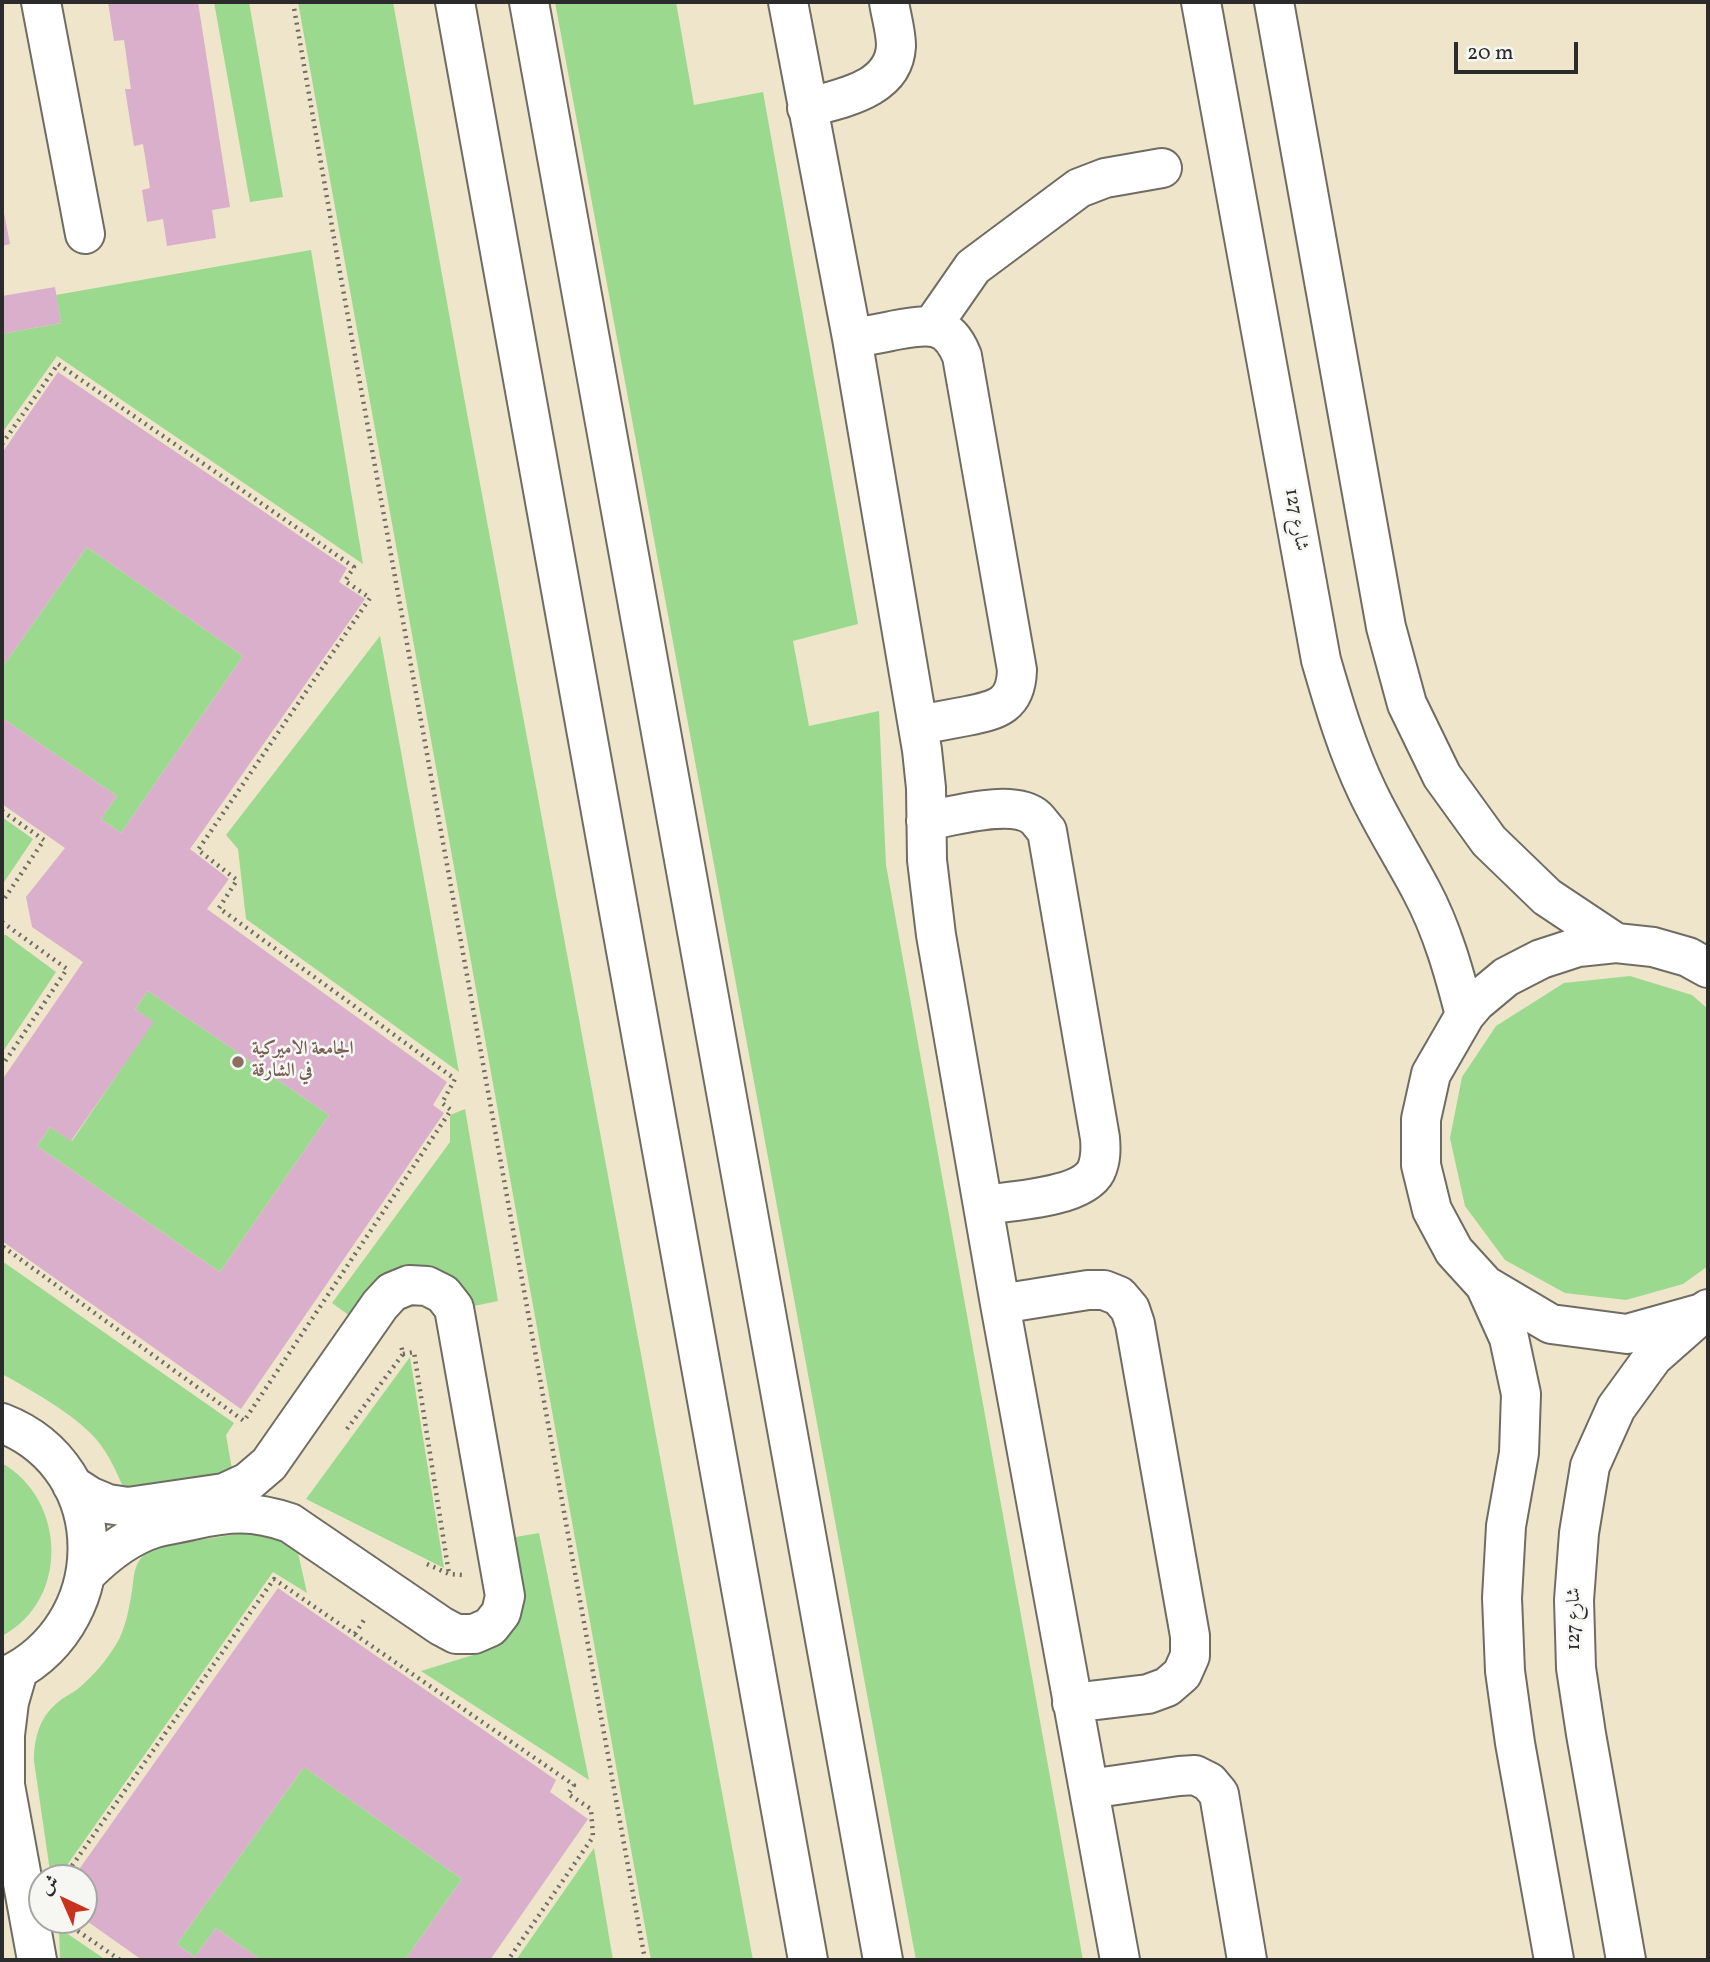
<!DOCTYPE html>
<meta charset="utf-8">
<style>
body{margin:0}
#map{position:relative;width:1710px;height:1962px;overflow:hidden;background:#eee5cb;font-family:Vollkorn,Amiri,serif}
canvas{display:block}
.frame{position:absolute;inset:0;border:4px solid #2b2b2b;pointer-events:none}
.north{position:absolute;left:28px;top:1864px;width:70px;height:70px;box-sizing:border-box;background:#f6f6f2;border:2px solid #a5a5a2;border-radius:50%;rotate:316deg;font-size:19px;font-weight:700;line-height:28px;text-align:center;color:#2b2b2b}
.north::after{content:'';display:block;margin:auto;width:24px;height:32px;background:#c8321e;clip-path:polygon(50% 0,100% 100%,50% 72%,0 100%)}
.scale{position:absolute;left:1454px;top:42px;width:124px;height:32px;box-sizing:border-box;border:4px solid #2b2b2b;border-top:0;padding-left:9px;font-size:21px;line-height:24px;white-space:nowrap;color:#2b2b2b;-webkit-text-stroke:5px #f6f6f2;paint-order:stroke}
</style>
<div id="map">
<canvas width="1710" height="1962"></canvas>
<div class="frame"></div>
<div class="north">ش</div>
<div class="scale">20 m</div>
</div>
<script>
const c = document.querySelector('canvas').getContext('2d');
c.lineJoin = 'round';
function fillPath(path, color) {
  c.fillStyle = color;
  c.fill(path, 'evenodd');
}
function stroke(path, color, width, dash) {
  c.strokeStyle = color;
  c.lineWidth = width;
  c.lineCap = dash ? 'butt' : 'round';
  c.setLineDash(dash || []);
  c.stroke(path);
}
function drawText(font, color, halo, rows, align = 'center') {
  c.font = font + ' Vollkorn,Amiri,serif';
  c.lineWidth = 5;
  c.setLineDash([]);
  c.textBaseline = 'middle';
  c.strokeStyle = halo;
  c.fillStyle = color;
  for (const [text, x, y, turn = 0] of rows) {
    c.save();
    c.translate(x, y);
    c.rotate((+turn || 0) * Math.PI / 180);
    c.textAlign = isNaN(turn) ? turn : align;
    if (halo) c.strokeText(text, 0, 0);
    c.fillText(text, 0, 0);
    c.restore();
  }
}
fillPath(new Path2D(`
 M 214,2 L 249,2 L 283,197 L 250,202 Z
 M 298,2 L 393,2 L 464,397 L 753,1960 L 651,1960 Z
 M 555,2 L 676,2 L 694,105 L 763,92 L 858,624 L 793,641 L 809,726 L 879,711 L 886,865 L 1083,1960 L 916,1960 Z
 M 311,250 L 363,564 L 57,356 L 2,433 L 2,334 L 61,323 L 56,295 Z
 M 87,547 L 243,656 L 121,833 L 101,819 L 117,796 L 2,718 L 2,668 Z
 M 380,636 L 459,1072 L 246,919 L 238,849 L 226,835 Z
 M 2,817 L 33,839 L 2,885 Z
 M 2,935 L 6,935 L 56,972 L 2,1053 Z
 M 1630,976 L 1692,995 L 1708,1009 L 1708,1266 L 1683,1284 L 1626,1300 L 1565,1293 L 1505,1260 L 1465,1206 L 1450,1138 L 1462,1077 L 1496,1026 L 1564,983 Z
 M 148,991 L 329,1115 L 220,1272 L 37,1146 L 50,1127 L 72,1141 L 153,1022 L 135,1009 Z
 M 465,1109 L 498,1301 L 469,1307 L 456,1282 L 433,1268 L 401,1266 L 375,1285 L 354,1319 L 332,1303 L 450,1142 L 450,1115 Z
 M 2,1261 L 234,1423 L 226,1435 L 233,1475 L 125,1491 C 117,1473 109,1454 96,1439 C 74,1414 31,1390 2,1374 Z
 M 410,1357 L 444,1568 L 306,1499 Z
 M 2,1463 C 66,1500 70,1600 2,1636 Z
 M 264,1530 L 296,1544 L 307,1593 L 273,1572 L 58,1878 L 51,1878 L 34,1761 C 34,1739 39,1718 57,1703 C 63,1697 72,1694 79,1688 C 94,1675 106,1661 117,1643 C 125,1629 128,1613 131,1597 C 134,1584 132,1568 142,1557 C 147,1551 154,1549 161,1546 Z
 M 539,1533 L 589,1780 L 421,1671 L 483,1652 L 503,1639 L 510,1538 Z
 M 304,1767 L 462,1879 L 405,1960 L 261,1960 L 216,1928 L 195,1957 L 177,1944 Z
 M 594,1848 L 613,1960 L 516,1960 Z
 M 59,1928 L 106,1960 L 60,1960 Z`), '#9bd98f');
fillPath(new Path2D(`
 M 108,2 L 198,2 L 230,207 L 212,210 L 216,238 L 167,246 L 163,219 L 147,222 L 142,190 L 150,188 L 143,144 L 134,146 L 125,89 L 131,89 L 124,40 L 114,41 Z
 M 2,208 L 3,208 L 10,244 L 2,246 Z
 M 55,287 L 61,323 L 2,334 L 2,296 Z
 M 58,372 L 347,568 L 339,582 L 365,599 L 190,849 L 229,879 L 207,909 L 447,1082 L 433,1105 L 444,1113 L 241,1409 L 2,1241 L 2,1080 L 83,962 L 32,927 L 26,897 L 65,848 L 2,804 L 2,718 L 117,796 L 101,819 L 121,833 L 243,656 L 87,547 L 2,668 L 2,453 ZM 148,991 L 329,1115 L 220,1272 L 37,1146 L 50,1127 L 71,1141 L 154,1022 L 135,1009 Z
 M 278,1588 L 556,1780 L 550,1792 L 588,1819 L 490,1960 L 405,1960 L 462,1879 L 304,1767 L 177,1944 L 195,1957 L 216,1928 L 261,1960 L 142,1960 L 84,1919 L 84,1878 L 73,1878 Z`), '#daafcb');
const minor = new Path2D(`
 M 41,2 L 85,234
 M 455,2 L 808,1960
 M 529,2 L 883,1960
 M 788,2 L 852,338 L 922,750 L 926,788 L 927,860 L 936,935 L 1000,1304 L 1120,1960
 M 1201,2 L 1321,660 C 1334,705 1347,749 1367,791 C 1383,825 1403,856 1421,890 C 1442,929 1454,972 1465,1015
 M 1274,2 L 1386,627 L 1407,704 L 1442,776 L 1489,841 L 1547,897 L 1616,943
 M 807,108 C 841,98 894,90 896,46 C 896,31 891,16 889,2
 M 932,326 L 973,267 L 1079,188 L 1105,178 L 1162,168
 M 852,338 C 867,336 881,333 896,330 C 929,324 948,321 962,356 L 1017,670 C 1016,705 998,710 967,716 C 951,719 935,722 919,725
 M 926,821 C 954,816 1014,798 1036,818 C 1040,822 1043,827 1047,831 L 1100,1138 C 1101,1150 1101,1160 1096,1171 C 1082,1198 1011,1201 983,1205
 M 1708,968 L 1688,957 L 1653,947 L 1616,943 L 1578,947 L 1541,959 L 1506,977 L 1476,1002 L 1465,1015 L 1431,1074 L 1421,1119 L 1421,1165 L 1432,1210 L 1454,1251 L 1485,1285 L 1551,1324 L 1627,1334 L 1702,1313 L 1708,1309
 M 1485,1285 L 1509,1338 L 1521,1394 L 1519,1453 L 1506,1526 L 1502,1598 L 1505,1671 L 1515,1743 L 1554,1960
 M 1000,1304 L 1088,1290 L 1104,1290 L 1119,1296 L 1130,1309 L 1135,1324 L 1190,1636 L 1190,1656 L 1182,1674 L 1167,1687 L 1148,1694 L 1072,1703
 M 2,1423 C 118,1468 114,1630 2,1678
 M 72,1485 L 89,1496 L 108,1504 L 128,1507 L 224,1493 L 248,1482 L 269,1464 L 380,1305 L 392,1292 L 409,1285 L 427,1286 L 443,1294 L 454,1308 L 505,1596 L 501,1613 L 490,1627 L 474,1634 L 456,1634 L 441,1626 L 290,1523 C 253,1510 230,1512 193,1520 C 180,1523 167,1525 155,1528 C 129,1536 106,1554 87,1573
 M 18,1671 L 9,1702 L 5,1735 L 5,1785 L 37,1960
 M 1089,1789 L 1179,1776 L 1195,1775 L 1209,1782 L 1219,1794 L 1247,1960
 M 1626,1960 L 1586,1734 L 1576,1668 L 1574,1600 L 1579,1533 L 1590,1466 L 1616,1408 L 1653,1357 L 1696,1319`);
stroke(minor, '#6f6c63', 42);
stroke(new Path2D(`
 M 293,2 L 339,267 L 645,1960
 M 2,444 L 58,364 L 354,567 L 345,581 L 370,598 L 198,850 L 237,880 L 219,908 L 455,1079 L 442,1103 L 451,1110 L 244,1421 L 2,1246
 M 2,811 L 44,840 L 2,902
 M 2,922 L 67,969 L 2,1066
 M 403,1354 L 414,1352 L 449,1574
 M 347,1429 L 403,1354 L 401,1345
 M 427,1564 L 449,1574 L 462,1575
 M 355,1634 L 364,1620
 M 64,1877 L 274,1579 L 574,1785 L 568,1794 L 591,1809 L 593,1837 L 508,1960
 M 72,1927 L 120,1960`), '#6f6c63', 4.5, [2, 5]);
stroke(minor, '#fff', 38);
for (const [x, y, r, color] of [
 [238,1062,7,"#8d6e63"]
]) {
  const dot = new Path2D();
  dot.arc(x, y, r, 0, 2 * Math.PI);
  c.fillStyle = color;
  c.fill(dot);
  stroke(dot, '#f6f6f2', 2.5);
}
drawText('19px', '#2b2b2b', '#f6f6f2', [
 ["شارع 127",1295,520,80],
 ["شارع 127",1576,1619,-90]
]);
drawText('bold 19px', '#785e54', '#f6f6f2', [
 ["الجامعة الاميركية",252,1051],
 ["في الشارقة",252,1073]
], 'left');
</script>
